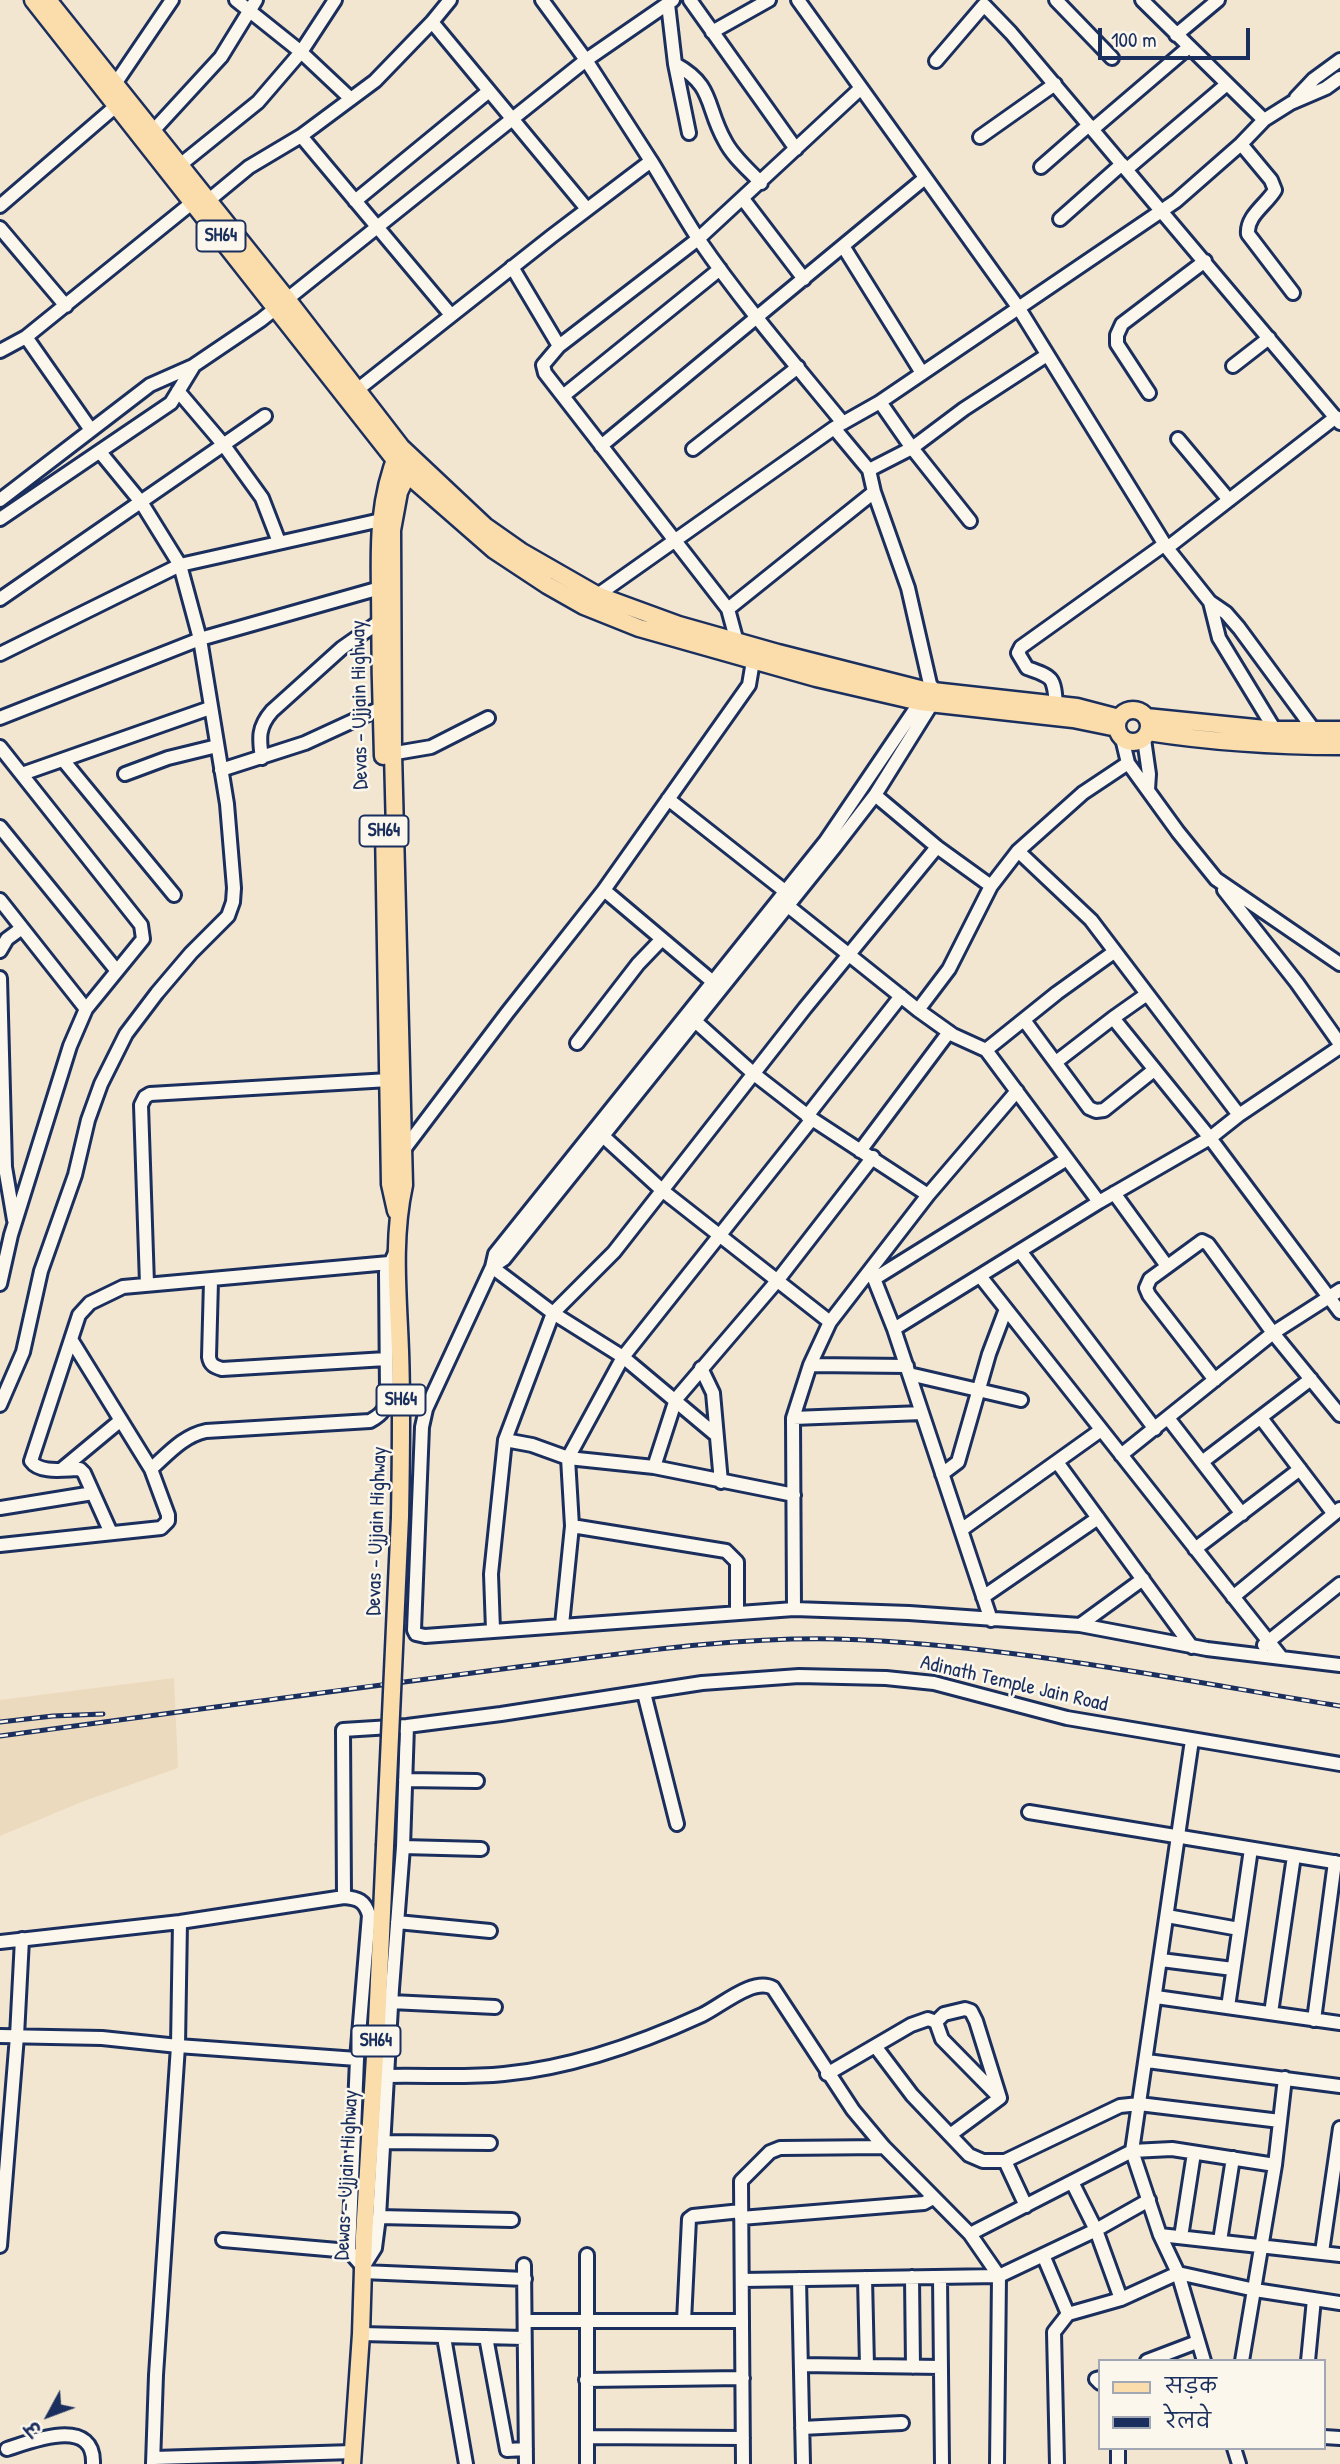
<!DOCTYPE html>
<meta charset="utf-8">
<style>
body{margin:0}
#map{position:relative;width:1340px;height:2464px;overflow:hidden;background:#f2e6d1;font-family:"Patrick Hand","Playpen Sans Deva",sans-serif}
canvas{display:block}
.legend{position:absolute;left:1098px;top:2359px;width:228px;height:91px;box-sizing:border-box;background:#fbf7ec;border:2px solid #a1a7b3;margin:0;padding:9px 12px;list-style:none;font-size:21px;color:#1b2f5e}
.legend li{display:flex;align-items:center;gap:14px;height:35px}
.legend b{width:35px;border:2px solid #a1a7b3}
.north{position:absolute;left:14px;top:2380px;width:70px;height:70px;-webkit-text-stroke:5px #fbf7ec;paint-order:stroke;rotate:229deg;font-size:19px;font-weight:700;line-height:28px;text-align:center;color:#1b2f5e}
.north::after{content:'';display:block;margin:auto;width:24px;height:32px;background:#1b2f5e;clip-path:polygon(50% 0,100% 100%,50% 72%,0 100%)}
.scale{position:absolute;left:1098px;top:28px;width:152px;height:32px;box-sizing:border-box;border:4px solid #1b2f5e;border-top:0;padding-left:9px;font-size:21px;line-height:24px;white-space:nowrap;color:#1b2f5e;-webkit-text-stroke:5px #fbf7ec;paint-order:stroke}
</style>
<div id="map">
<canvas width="1340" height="2464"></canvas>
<ul class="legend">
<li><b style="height:9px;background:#faddab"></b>सड़क</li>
<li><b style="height:9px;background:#1b2f5e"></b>रेलवे</li>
</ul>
<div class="north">उ</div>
<div class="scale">100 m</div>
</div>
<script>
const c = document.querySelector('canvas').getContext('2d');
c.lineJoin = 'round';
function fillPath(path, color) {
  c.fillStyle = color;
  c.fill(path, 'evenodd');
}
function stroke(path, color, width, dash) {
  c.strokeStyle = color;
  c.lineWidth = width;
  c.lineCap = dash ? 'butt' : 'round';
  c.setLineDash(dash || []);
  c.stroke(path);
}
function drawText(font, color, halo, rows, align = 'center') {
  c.font = font + ' "Patrick Hand",sans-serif';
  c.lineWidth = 5;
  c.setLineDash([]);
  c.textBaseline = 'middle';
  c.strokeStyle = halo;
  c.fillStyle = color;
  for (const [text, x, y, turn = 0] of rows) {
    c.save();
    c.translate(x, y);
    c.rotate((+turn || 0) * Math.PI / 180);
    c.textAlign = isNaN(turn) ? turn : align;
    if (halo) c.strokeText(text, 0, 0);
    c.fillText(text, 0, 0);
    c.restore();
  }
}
fillPath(new Path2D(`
 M 174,1678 L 178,1768 L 84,1801 L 0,1836 L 0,1700 Z`), '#ecdabe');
const minor = new Path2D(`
 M 236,0 L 301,52 L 351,99
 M 690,0 L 796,149
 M 798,0 L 1018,307 L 1167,548 L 1210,602 L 1226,613 L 1239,628 L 1314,730
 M 1056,0 L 1112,58
 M 1142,0 L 1264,120
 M 668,4 L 675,64 L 689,133
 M 432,22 L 587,209
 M 712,32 L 769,0
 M 1176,35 L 1218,0
 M 936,61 L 984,5 L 1011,33 L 1340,423
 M 675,64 C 715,86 705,106 725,141 C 733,157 749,170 761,183
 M 115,84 L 172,0
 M 1296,98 L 1314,79 L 1340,60
 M 1093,129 L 1189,47
 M 152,132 L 221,57 L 256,0
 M 301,136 L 451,315
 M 980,137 L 1055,84
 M 1241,144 L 1271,180 L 1275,190 C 1267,204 1246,216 1248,234 L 1293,293
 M 651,161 C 667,187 682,214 699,240 C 743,304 794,363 843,423
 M 180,165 L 258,102 L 301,52 L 335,0
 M 1041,167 L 1089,125
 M 1127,169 L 1227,84
 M 743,199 L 804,279
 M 209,200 L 249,167 L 301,136 L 375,81 L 432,22 L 450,0
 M 355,201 L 489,91
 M 0,206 L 116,106
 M 1060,219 L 1122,164
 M 0,228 L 66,306
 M 843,246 L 922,373
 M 512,267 L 559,346 L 543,365 L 545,373 L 728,609 L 737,642
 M 26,337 L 193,202
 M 559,346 L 698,239 L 861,88
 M 0,351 L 26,337 L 91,430
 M 1233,366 L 1269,338
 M 357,390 L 552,236 L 651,161 L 586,60 L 542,0
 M 178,391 L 223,444 L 262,498 L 279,542
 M 1149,393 L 1117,344 L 1117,335 L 1122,324 L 1205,261
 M 563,396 L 720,269
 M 880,402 L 912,448 L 970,521
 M 1178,439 L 1229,500
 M 601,446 L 925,178
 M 693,449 L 798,367
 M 869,470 L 912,448 L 964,409 L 1047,355
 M 0,500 L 150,385 L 193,366 L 261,320 L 586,60 L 673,0
 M 0,519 L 171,403 L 193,367
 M 1167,548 L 1336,417
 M 0,599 L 265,416
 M 592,599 L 834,428 L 880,402 L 1176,201 L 1241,144 L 1264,120 L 1291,103 L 1326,88 L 1340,78
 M 1210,602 L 1219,638 L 1275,730
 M 728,609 L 874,492
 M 0,654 L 180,565 L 381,520
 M 922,695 L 920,702 L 825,842 L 495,1254 L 492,1267 L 426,1409 L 422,1427 L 414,1630 L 416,1634 L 425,1636 L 794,1609 L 909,1613 L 1080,1625 L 1207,1649 L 1340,1665
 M 1056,705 C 1054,677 1053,677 1027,668 L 1018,653 L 1021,647 L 1165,544
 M 0,718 L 200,639 L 380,588
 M 1122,738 L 1128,763 L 1178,832 L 1216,879 L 1340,964
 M 1144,739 L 1149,774 L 1148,790
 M 0,747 L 141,925 L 143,939 L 86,1009 L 70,1046 L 11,1235 L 0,1284
 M 384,755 L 431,747 L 488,718
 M 262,758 C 259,738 258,727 272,711 L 342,648 L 379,622
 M 63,760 L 174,895
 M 221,770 L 305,743 L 381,708
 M 22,774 L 210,708
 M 125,774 L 168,758 L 217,746
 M 875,795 L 937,847 L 991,886
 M 668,799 L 786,892
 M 0,827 L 117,971
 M 1018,851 L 1091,920 L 1239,1115
 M 604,890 L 713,982
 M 1224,890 L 1297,983 L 1340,1044
 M 0,900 L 86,1009
 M 788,906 L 918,1010 L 953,1035 L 986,1050 L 1099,1202
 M 0,951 L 7,939 L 22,928
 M 0,978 L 5,1167 L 14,1220
 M 1147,994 L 1113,1018 L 1210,1138 L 1340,1312
 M 918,1010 L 949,969 L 991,886 L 1018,851 L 1083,793 L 1128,763
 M 1024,1020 L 1089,1108 L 1096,1111 L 1104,1110 L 1154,1070
 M 695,1021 L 754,1074 L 812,1119 L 928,1195
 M 577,1043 L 638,964 L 662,939
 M 986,1050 L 1057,993 L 1114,952
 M 1056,1062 L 1113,1018
 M 807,1116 L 901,996
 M 604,1137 L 663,1191 L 830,1322
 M 860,1151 L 949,1032
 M 402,1152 L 507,1013 L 604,890 L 749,685 L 753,661
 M 1114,1193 L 1167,1266
 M 1020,1251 L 1155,1429
 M 492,1267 L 504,1259 L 834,848 L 875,795 L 933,702 L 936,692 L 930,684 L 908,588 L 874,492 L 869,470 L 834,428
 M 492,1267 L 553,1313 L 623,1357 L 716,1435
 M 871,1271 L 894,1329 L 991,1620
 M 980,1276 L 1281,1657
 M 874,1279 L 1067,1159
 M 211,1281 L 209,1357 C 210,1365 215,1367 222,1369 L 386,1359
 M 147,1284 L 141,1105 L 145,1097 L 150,1094 L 389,1080
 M 894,1329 L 1099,1202 L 1210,1138 L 1239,1115 L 1340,1047
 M 72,1341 L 151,1469
 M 810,1365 L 907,1366
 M 701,1368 L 713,1393 L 721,1482
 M 909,1374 L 1021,1400
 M 1215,1380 L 1149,1295 L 1146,1288 L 1150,1279 L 1202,1241 L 1208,1244 L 1273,1333 L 1340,1415
 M 0,1405 L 23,1352 L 41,1271 L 75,1175 L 88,1120 L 101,1084 L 126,1034 L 157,993 L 191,953 L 228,916 L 233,902 L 234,888 L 227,804 L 200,639 L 180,565 L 141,502 L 100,452
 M 793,1418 L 922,1413
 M 1168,1418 L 1242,1514
 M 1261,1418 L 1334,1514
 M 505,1440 L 532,1445 L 568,1458 L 654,1467 L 794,1495
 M 1121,1455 L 1273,1333 L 1340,1290
 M 1057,1462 L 1192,1647
 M 1202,1462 L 1311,1379
 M 654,1467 L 676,1399 L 777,1281 L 873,1157
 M 62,1469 L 121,1420
 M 942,1474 L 958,1462 L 989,1354 L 1006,1309
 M 0,1508 L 93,1493
 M 572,1526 L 726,1551 L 737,1562 L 737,1613
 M 961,1530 L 1101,1430
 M 111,1533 L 84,1473 L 80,1469 C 65,1469 40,1474 31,1461 L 79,1315 L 90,1303 L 123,1287 L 389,1263
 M 0,1545 L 161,1528 L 168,1521 L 168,1515 L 151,1469 C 169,1453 183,1436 206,1431 L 370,1421 C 383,1414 386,1409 387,1394 L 386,1272 L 396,1251
 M 1195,1549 L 1300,1469
 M 983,1597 L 1098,1518
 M 1233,1597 L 1340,1509
 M 794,1609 L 793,1418 L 810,1365 L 830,1322 L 928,1195 L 1017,1091
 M 562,1625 L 572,1526 L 568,1458 L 623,1357 L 812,1119
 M 1080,1625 L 1143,1579
 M 493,1630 L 491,1574 L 505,1440 L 553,1313 L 614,1252 L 805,1008 L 937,847
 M 1264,1645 L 1340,1584
 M 644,1693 L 677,1824
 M 1192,1740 L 1132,2151 L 1160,2235 L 1178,2273 L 1204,2361
 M 405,1780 L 477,1781
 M 1029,1812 L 1340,1863
 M 403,1847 L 481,1849
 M 344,1897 L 343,1730 L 407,1726 L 501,1714 L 702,1683 L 799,1676 L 886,1678 L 934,1683 L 1067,1718 L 1340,1764
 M 1167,1916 L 1239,1929
 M 397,1922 L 490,1931
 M 0,1942 L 180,1922 L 344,1897 C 358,1898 365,1901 369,1915 L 357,2059 L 349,2251 L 363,2267 L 375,2248 L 379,2217 L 392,1989 L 403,1847 L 407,1726
 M 1161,1960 L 1233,1969
 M 1156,1997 L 1340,2023
 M 391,2002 L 495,2007
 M 1228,2007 L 1251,1849
 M 965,2009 L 971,2011 L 976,2021 L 1000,2098 L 942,2039 L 936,2022 L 944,2014 Z
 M 1271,2013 L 1294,1856
 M 1314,2020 L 1335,1862
 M 0,2036 L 102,2038 L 178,2046 L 357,2059
 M 875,2046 L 912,2095 L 969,2155 L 983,2161 L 1005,2161 L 1120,2106 L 1139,2104 L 1280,2121
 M 1147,2061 L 1340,2086
 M 827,2074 L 911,2025 L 928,2019 L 936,2022
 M 387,2076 C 425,2075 465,2078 504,2074 C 570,2068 641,2043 702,2015 C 721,2006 753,1977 773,1988 L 853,2110 L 884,2147 L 970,2234 L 999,2276 L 997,2464
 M 950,2135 L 1000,2098
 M 383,2142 L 490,2143
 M 1005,2161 L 1026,2206
 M 1072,2182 L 1096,2230 L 1121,2299
 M 379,2217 L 512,2220
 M 741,2218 L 924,2203 L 933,2198
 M 970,2234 L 1132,2151 L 1172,2149 L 1275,2165
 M 1160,2235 L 1340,2255
 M 1181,2237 L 1194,2153
 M 223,2240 L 349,2251
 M 1220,2241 L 1233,2158
 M 0,2246 L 17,2036 L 22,1939
 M 1322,2252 L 1340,2128
 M 587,2255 L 587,2464
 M 1043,2255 L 1068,2314
 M 524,2265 L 526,2464
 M 363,2272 L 525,2279
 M 912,2277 L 913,2367
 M 940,2277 L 942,2464
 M 865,2278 L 867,2366
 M 799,2279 L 803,2464
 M 742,2280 L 999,2276 L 1096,2230 L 1149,2200
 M 525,2321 L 742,2321
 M 684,2321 L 689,2219 L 693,2216 L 741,2211
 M 361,2334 L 524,2338
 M 444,2337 L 466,2464
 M 486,2337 L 507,2450 L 526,2449
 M 1147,2361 L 1197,2342
 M 1242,2361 L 1275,2165 L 1285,2078
 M 1308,2361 L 1314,2299
 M 801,2365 L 941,2367
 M 1100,2378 L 1096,2379 L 1100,2383
 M 586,2380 L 743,2378
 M 802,2428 L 902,2423
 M 587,2437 L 743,2438
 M 1324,2437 L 1340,2438
 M 1118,2448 L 1118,2464
 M 1234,2448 L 1239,2464
 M 7,2449 C 32,2441 95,2416 93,2464
 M 154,2458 L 353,2452
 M 153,2464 L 156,2375 L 178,2046 L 180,1922
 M 743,2464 L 741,2181 L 770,2152 L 780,2148 L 884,2147
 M 1057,2464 L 1054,2332 L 1068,2314 L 1121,2299 L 1178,2273 L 1255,2290 L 1340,2303`);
const major = new Path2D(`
 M 33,0 L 395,460 L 407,474 L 494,550 L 547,585 L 584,606 L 639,628 L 816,678 L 920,702 L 1073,719 L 1117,728
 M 48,0 L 287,299 L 401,447 L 485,526 L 522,552 L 597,595 L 679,625 L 778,653 L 924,690 L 1077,707 L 1119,718
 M1117 726a16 16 0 1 1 32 0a16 16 0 1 1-32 0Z
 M 1146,717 L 1275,730 L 1340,730
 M 1148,732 C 1212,742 1276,746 1340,746
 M 383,756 C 381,701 380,645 380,590 C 379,542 379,497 398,452
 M 384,828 L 390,1184 L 396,1211
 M 400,1517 C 401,1461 402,1406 400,1351 C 398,1295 392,1240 404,1185 L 393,753 L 392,530 L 399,492 L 411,467
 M 352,2464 L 361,2334 L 364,2236 L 377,2024 L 385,1846`);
stroke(minor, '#1b2f5e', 18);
stroke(major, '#1b2f5e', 21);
stroke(minor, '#fbf7ec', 12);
stroke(major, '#faddab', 16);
const rail = new Path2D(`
 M 0,1722 L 53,1716 L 103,1714
 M 0,1736 C 175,1713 350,1688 525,1666 C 629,1653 731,1637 836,1639 C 1005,1644 1173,1679 1340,1706`);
stroke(rail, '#1b2f5e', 5);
stroke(rail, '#fbf7ec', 2.5, [8]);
const majorBridge = new Path2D(`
 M 385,1846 L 400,1517`);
stroke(majorBridge, '#1b2f5e', 21, []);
stroke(majorBridge, '#faddab', 16);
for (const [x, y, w] of [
 [221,236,49],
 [384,831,49],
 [401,1400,49],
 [376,2041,49]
]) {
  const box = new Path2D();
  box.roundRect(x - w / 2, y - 15.5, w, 31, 5);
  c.fillStyle = '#fbf7ec';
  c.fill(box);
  stroke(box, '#1b2f5e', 2);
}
drawText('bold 19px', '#1b2f5e', null, [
 ["SH64",221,236],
 ["SH64",384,831],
 ["SH64",401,1400],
 ["SH64",376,2041]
]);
drawText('21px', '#1b2f5e', '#fbf7ec', [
 ["Devas - Ujjain Highway",360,705,-91],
 ["Devas - Ujjain Highway",377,1531,-88],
 ["Adinath Temple Jain Road",1014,1684,13],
 ["Dewas - Ujjain Highway",347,2175,-87]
]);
</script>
